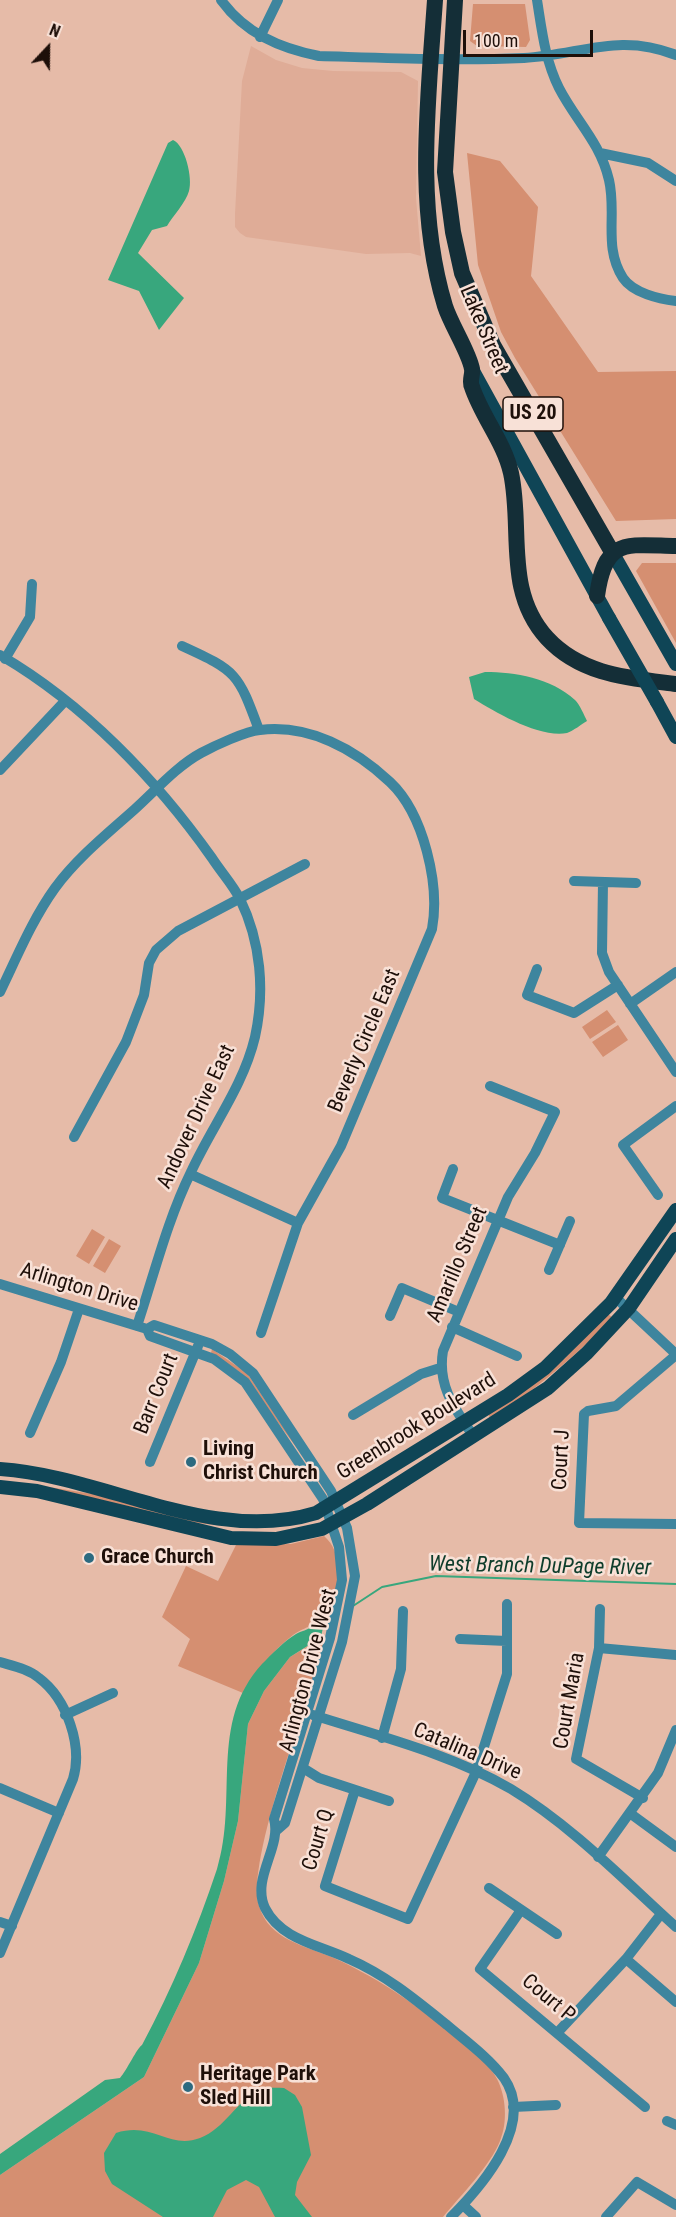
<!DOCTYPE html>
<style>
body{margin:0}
#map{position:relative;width:676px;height:2217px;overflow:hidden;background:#e6bba8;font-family:"Roboto Condensed",sans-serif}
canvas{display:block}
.north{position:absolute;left:18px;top:18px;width:60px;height:60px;-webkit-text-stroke:4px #f8e1d7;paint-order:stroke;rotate:22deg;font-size:16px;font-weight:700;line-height:24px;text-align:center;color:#1e0f09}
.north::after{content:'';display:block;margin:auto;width:21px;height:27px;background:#1e0f09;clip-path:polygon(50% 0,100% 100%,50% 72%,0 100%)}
.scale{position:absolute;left:463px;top:30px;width:130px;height:27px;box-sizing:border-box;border:3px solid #1e0f09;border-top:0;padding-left:8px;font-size:18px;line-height:21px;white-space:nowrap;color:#1e0f09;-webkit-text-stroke:4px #f8e1d7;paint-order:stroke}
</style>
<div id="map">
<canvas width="676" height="2217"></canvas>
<div class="north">N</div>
<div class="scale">100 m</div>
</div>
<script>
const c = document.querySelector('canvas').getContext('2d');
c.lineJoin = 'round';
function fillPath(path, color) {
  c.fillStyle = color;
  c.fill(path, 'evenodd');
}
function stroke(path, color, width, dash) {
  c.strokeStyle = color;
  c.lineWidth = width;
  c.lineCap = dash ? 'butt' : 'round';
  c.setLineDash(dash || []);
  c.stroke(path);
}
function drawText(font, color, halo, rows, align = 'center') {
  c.font = font + ' "Roboto Condensed",sans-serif';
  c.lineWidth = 5;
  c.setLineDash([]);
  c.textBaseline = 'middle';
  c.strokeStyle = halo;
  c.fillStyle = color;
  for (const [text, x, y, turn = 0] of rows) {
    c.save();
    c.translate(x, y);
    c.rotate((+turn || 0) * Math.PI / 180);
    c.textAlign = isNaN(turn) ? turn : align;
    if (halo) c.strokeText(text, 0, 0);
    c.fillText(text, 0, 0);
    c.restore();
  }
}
fillPath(new Path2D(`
 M 251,46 L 276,60 L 302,68 L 333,71 L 401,72 L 418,81 L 416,198 L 421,256 L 410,253 L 366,254 L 246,237 L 240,233 L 235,227 L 235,214 L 242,81 Z`), '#dfac97');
fillPath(new Path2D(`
 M 473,4 L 525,4 L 530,40 L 526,47 L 477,46 L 470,41 Z
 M 467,153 L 500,161 L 538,207 L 531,276 L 598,372 L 676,371 L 676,519 L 616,521 L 515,358 L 501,332 L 478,265 Z
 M 642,563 L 676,563 L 676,643 L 636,571 Z
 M 607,1010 L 616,1022 L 590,1039 L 582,1027 Z
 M 618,1025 L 628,1040 L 603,1057 L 592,1042 Z
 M 92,1229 L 105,1237 L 89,1264 L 76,1256 Z
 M 109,1239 L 121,1246 L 105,1273 L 93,1266 Z
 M 608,1314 L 613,1318 C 573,1358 537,1388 491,1420 L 488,1414 L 565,1358 Z
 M 212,1349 L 247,1373 L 302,1455 L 241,1373 L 211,1353 Z
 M 49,1487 L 105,1496 L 237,1527 L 185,1522 Z
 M 324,1536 C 343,1552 338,1579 335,1601 L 332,1601 L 328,1619 L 327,1610 L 322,1612 C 312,1629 308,1625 293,1635 C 272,1651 257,1672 243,1693 L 178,1666 L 190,1639 L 162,1617 L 186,1566 L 218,1581 L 236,1545 L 291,1544 Z
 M 318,1640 L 326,1644 C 310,1694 245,1863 259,1906 C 269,1940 306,1946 334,1958 C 384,1981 421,2008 462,2043 C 474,2053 490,2065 497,2079 C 506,2096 508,2122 500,2141 C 490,2166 461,2195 443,2217 L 0,2217 L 0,2175 L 144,2077 L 199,1963 L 224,1881 L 238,1821 L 248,1724 L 264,1691 L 290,1657 Z`), '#d58f71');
fillPath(new Path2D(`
 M 173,140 C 185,145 193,178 189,191 C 186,202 173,216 167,226 L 152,230 L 138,253 L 184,298 L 159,330 L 139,291 L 108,280 L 168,143 Z
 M 485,672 C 515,672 551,678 575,700 C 580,705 584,715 587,721 C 582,724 573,731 567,733 C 539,738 497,713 474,699 L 469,677 Z
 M 327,1610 L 320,1641 L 317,1640 L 290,1657 L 264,1691 L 248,1724 L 238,1821 L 224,1881 L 199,1963 L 144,2077 L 0,2175 L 0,2154 L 105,2080 L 120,2078 C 127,2070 137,2048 142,2045 C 172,1989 197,1929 217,1869 C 239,1799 208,1723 262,1664 C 272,1654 284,1641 296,1634 C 301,1631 308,1630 313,1626 C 319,1621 318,1613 327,1610 Z
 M 284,2088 L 295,2095 L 302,2107 L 311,2155 L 297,2182 L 295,2195 L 312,2217 L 275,2217 L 259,2187 L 246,2180 L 227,2190 L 213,2217 L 163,2217 L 112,2184 L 105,2171 L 104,2153 L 116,2133 C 153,2121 169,2150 200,2138 C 225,2129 236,2100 261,2090 C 267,2087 277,2088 284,2088 Z`), '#38a77d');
stroke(new Path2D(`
 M 353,1606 L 382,1587 L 436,1576 L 676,1584`), '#38a77d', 2);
stroke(new Path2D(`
 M 221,0 C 245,33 279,48 319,56 C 387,58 456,61 524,58 C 580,55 619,32 676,55
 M 537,0 C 542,31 545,60 559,88 C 576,121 600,142 609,180 C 617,214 603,247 623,278 C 633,293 659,299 676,301
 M 260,37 L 278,0
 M 600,153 L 648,163 L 676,181
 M 182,646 C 237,671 238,673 259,730
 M 0,655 C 84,704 156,779 212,858 C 221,872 233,885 240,899 C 261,942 265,991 255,1037 C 243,1087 212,1126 191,1172 C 167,1221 154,1275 137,1326
 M 5,659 L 30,617 L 32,584
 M 0,770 L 65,701
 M 574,881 L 636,883
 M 603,882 L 602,953 L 609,972 L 676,1072
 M 537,969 L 527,995 L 574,1013 L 618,985
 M 0,992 C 17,957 32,920 55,888 C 77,858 107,834 135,809 C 156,790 177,766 201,753 C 214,746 246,731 260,730 C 309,724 355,749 390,782 C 424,814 440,885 432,929 L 341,1146 L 298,1223 L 261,1333
 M 630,1004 L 676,972
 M 74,1137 L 126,1042 L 144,995 L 149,963 L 156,950 L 178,931 L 305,864
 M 453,1169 L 442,1198 L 560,1245
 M 190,1174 L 298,1223
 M 658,1195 L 623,1145 L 676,1106
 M 549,1270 L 570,1221
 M 0,1284 L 147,1329 L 150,1336 L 214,1359 L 245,1382 L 323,1499 L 339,1547 L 342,1580 L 330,1638 L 274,1819 C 282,1847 251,1878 265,1908 C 281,1940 320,1945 349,1959 C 386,1975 416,2000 447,2025 C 467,2042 488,2057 504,2078 C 536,2124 482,2186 451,2217
 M 615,1297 L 676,1354
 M 390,1316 L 402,1288 L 459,1312
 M 452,1327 L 517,1356
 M 147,1329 L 154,1325 L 212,1344 L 230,1354 L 253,1373 L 331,1491 L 347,1528 L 355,1576 L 342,1642 L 285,1823 L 277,1830
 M 676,1355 L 616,1406 L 588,1411 L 584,1414 L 579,1523 L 676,1524
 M 353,1415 L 421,1374 L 440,1368
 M 30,1433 L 61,1362 L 79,1309
 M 474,1437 C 455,1409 437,1386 443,1351 L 508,1197 L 535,1153 L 555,1112 L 490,1086
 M 150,1462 L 198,1346
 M 600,1609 L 599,1648 L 576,1759 L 643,1798
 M 460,1639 L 507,1641
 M 599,1648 L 676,1655
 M 0,1662 C 13,1666 28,1669 39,1678 C 67,1699 83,1746 73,1779 L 0,1953
 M 65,1715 L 113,1693
 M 313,1715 C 379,1736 451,1754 511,1789 C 572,1826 623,1879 676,1927
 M 382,1738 L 401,1669 L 403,1611
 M 303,1768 L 319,1778 L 389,1801
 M 0,1788 L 59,1813
 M 355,1790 L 325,1886 L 408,1919 L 476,1772 L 507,1674 L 507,1604
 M 631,1814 L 676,1847
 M 598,1857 L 658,1773 L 676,1730
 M 489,1888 L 557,1934
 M 521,1910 L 480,1969 L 645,2107
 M 0,1922 L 12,1926
 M 626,1959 L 676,2002
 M 558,2032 L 626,1959 L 661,1914
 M 513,2107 L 556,2105
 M 667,2121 L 676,2125
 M 463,2205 L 476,2217
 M 606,2217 L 637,2182 L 676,2205`), '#3e859e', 10);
stroke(new Path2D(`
 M 472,369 L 609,618
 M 612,552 L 676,664
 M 657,702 L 676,737
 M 0,1469 C 105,1476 211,1545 316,1513 L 508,1395 L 545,1368 L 611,1303 L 676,1210
 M 0,1487 L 37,1491 L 231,1538 L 276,1539 L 322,1529 L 367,1504 L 548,1388 L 587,1353 L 629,1308 L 676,1239`), '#0f4556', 14);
stroke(new Path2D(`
 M 435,0 C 428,102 415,207 445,306 C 451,325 469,352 472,369 C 473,375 469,381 472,387 C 482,417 504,442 511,473 C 523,529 504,591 547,638 C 581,675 629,678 676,684
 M 455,0 L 445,172 L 453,232 L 462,273 L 493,345 L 612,552
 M 597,596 C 605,537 626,545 676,546`), '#142e37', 16);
stroke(new Path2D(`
 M 609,618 L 657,702`), '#0f4556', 14);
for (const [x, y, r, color] of [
 [191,1462,6,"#2c6a80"],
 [89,1558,6,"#2c6a80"],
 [188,2087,6,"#2c6a80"]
]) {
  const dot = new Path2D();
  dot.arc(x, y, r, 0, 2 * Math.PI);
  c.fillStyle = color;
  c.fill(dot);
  stroke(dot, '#f8e1d7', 2);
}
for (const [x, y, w] of [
 [533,414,60]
]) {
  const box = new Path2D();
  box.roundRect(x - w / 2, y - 17, w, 34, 4.5);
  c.fillStyle = '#f8e1d7';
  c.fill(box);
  stroke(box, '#1e0f09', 1.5);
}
drawText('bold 20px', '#1e0f09', null, [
 ["US 20",533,414]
]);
drawText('21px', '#1e0f09', '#f8e1d7', [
 ["Lake Street",483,330,67],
 ["Beverly Circle East",365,1041,-67],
 ["Andover Drive East",197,1117,-65],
 ["Amarillo Street",458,1265,-67],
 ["Arlington Drive",79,1288,17],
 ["Barr Court",157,1394,-68],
 ["Greenbrook Boulevard",417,1427,-32],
 ["Court J",562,1460,-87],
 ["Arlington Drive West",309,1671,-75],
 ["Court Maria",570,1701,-80],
 ["Catalina Drive",467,1752,23],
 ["Court Q",319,1840,-73],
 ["Court P",548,1999,40]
]);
drawText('bold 21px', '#1e0f09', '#f8e1d7', [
 ["Living",203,1450],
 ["Christ Church",203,1474],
 ["Grace Church",101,1558],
 ["Heritage Park",200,2075],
 ["Sled Hill",200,2099]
], 'left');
drawText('italic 22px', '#0e3d2b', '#f8e1d7', [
 ["West Branch DuPage River",540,1567,1]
]);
</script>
